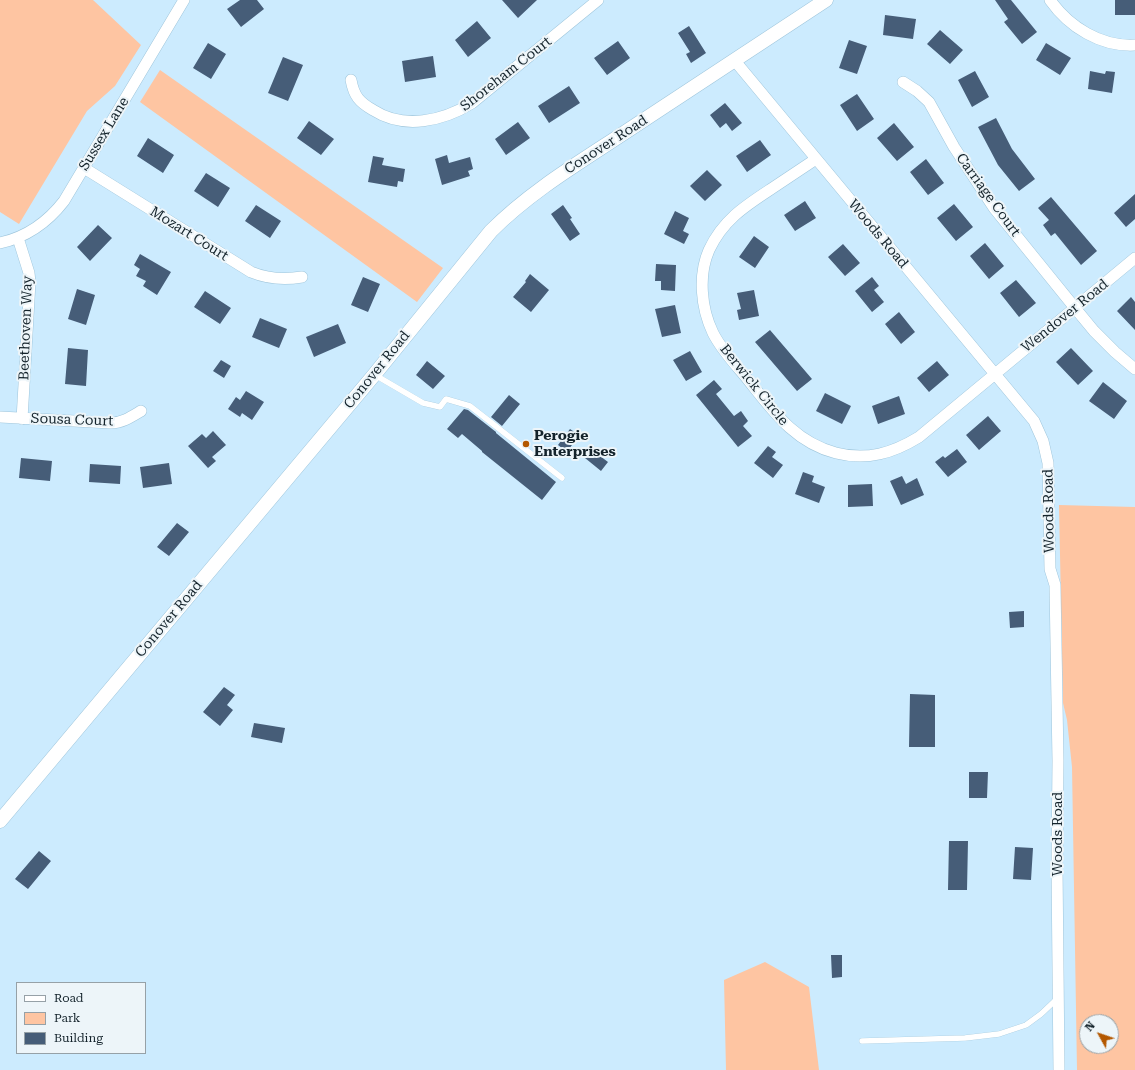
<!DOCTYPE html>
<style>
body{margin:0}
#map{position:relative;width:1135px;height:1070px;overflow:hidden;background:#ccebfe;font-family:"Roboto Serif",serif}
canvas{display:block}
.legend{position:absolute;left:16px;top:982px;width:130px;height:72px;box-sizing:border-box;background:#edf5f9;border:1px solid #96a1a7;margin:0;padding:5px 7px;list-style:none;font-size:12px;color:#14232b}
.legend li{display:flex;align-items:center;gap:8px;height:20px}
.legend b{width:20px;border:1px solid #96a1a7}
.north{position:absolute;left:1079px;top:1014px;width:40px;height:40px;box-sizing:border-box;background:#edf5f9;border:1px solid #96a1a7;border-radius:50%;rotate:310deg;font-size:11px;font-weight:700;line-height:16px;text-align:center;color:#14232b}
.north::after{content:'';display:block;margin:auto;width:14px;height:18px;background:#b45800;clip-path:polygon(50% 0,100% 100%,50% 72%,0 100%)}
</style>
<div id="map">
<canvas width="1135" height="1070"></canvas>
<ul class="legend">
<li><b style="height:5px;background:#fff"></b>Road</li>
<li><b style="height:11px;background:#fec5a2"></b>Park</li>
<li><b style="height:11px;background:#465d78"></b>Building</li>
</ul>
<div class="north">N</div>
</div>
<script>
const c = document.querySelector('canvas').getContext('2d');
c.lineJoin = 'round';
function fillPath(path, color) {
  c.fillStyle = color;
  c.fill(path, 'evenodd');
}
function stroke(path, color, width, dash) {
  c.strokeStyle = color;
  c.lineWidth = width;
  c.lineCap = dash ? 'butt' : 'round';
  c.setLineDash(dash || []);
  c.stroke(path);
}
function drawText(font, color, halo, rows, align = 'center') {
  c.font = font + ' "Roboto Serif",serif';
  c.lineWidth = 4;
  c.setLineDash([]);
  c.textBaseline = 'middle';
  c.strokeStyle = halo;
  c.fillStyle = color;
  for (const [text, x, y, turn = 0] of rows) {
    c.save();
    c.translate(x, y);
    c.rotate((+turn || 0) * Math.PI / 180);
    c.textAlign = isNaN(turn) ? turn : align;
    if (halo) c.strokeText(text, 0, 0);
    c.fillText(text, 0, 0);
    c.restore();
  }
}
fillPath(new Path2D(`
 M 0,0 L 93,0 L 141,45 L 115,86 L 87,111 L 19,224 L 0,212 Z
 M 160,70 L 443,268 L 417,302 L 140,102 Z
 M 1059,505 L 1135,507 L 1135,1070 L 1077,1070 L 1072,767 L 1067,720 L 1063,703 ZM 1087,1022 L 1111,1022 L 1111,1046 L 1087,1046 Z
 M 765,962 L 809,987 L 819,1070 L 726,1070 L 724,980 Z`), '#fec5a2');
fillPath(new Path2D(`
 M 240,0 L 257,0 L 264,9 L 241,27 L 227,9 Z
 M 502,0 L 537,0 L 518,18 Z
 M 995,0 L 1011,0 L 1037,32 L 1022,44 L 1004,22 L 1008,19 Z
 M 1115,0 L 1135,0 L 1135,15 L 1115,15 Z
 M 885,15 L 916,19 L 913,39 L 883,35 Z
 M 477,21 L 491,38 L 468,57 L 455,40 Z
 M 689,26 L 706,53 L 691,63 L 686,54 L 690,52 L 678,33 Z
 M 940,30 L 963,50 L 950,64 L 927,44 Z
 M 849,40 L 867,46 L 857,74 L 839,68 Z
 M 618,41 L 630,58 L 607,75 L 594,58 Z
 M 208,43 L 226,54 L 211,79 L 193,68 Z
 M 1046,43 L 1071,58 L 1060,75 L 1036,60 Z
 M 433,56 L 436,77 L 405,82 L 402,61 Z
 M 283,57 L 303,65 L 288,101 L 268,93 Z
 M 975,71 L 989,97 L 972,107 L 958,80 Z
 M 1090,71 L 1105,74 L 1106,71 L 1115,72 L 1112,93 L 1088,89 Z
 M 569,86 L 580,103 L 549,123 L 538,106 Z
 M 857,94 L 874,119 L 857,131 L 840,105 Z
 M 725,103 L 742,123 L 732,131 L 726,123 L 720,128 L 710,115 Z
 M 996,118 L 1012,149 L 1035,179 L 1019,191 L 998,165 L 978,127 Z
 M 309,121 L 334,139 L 321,155 L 297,138 Z
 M 518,122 L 530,138 L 506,155 L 495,139 Z
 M 894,123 L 914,147 L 897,161 L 877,138 Z
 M 148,138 L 174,155 L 163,173 L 137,156 Z
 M 760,140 L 771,155 L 747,172 L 736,156 Z
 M 447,155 L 449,163 L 470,157 L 473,169 L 468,171 L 470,176 L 442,185 L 435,159 Z
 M 373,156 L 384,158 L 382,165 L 405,169 L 403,182 L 398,181 L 397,187 L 368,182 Z
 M 926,159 L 944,183 L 928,195 L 910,172 Z
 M 707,170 L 722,185 L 705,201 L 690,186 Z
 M 206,173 L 230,188 L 218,207 L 194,191 Z
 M 1135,194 L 1135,219 L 1126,227 L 1114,213 Z
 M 1051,197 L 1097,251 L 1081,265 L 1055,233 L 1051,236 L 1043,225 L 1049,220 L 1038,208 Z
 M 805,201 L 816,218 L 795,231 L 784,215 Z
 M 954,204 L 973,227 L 956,241 L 937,218 Z
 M 256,205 L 281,221 L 270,238 L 245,221 Z
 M 563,205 L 572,218 L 570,219 L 580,234 L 570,241 L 551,214 Z
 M 675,211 L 689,218 L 683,231 L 689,234 L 684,244 L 664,234 Z
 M 98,225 L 112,238 L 90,261 L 77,247 Z
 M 754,236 L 769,247 L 755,268 L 739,257 Z
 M 985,243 L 1004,266 L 989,279 L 970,256 Z
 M 843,244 L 860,263 L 845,276 L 828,257 Z
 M 140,254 L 171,272 L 157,295 L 143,286 L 146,281 L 136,276 L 140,269 L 134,265 Z
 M 656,264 L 676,265 L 675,291 L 661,290 L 661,281 L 655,281 Z
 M 530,274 L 549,290 L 531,312 L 513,297 L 526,282 L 525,281 Z
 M 363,277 L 380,284 L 368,312 L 351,305 Z
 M 872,277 L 879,286 L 874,290 L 884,302 L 872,312 L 855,291 Z
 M 1016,280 L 1036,303 L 1019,317 L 1000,293 Z
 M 77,289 L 95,295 L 86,325 L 68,319 Z
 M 754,290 L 759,316 L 739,320 L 737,310 L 741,309 L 737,293 Z
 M 205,291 L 231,308 L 220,324 L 194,307 Z
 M 1131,297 L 1135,302 L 1135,330 L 1117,311 Z
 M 675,305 L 681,333 L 662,337 L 655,309 Z
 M 899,312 L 915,332 L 901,344 L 885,324 Z
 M 260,318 L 287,329 L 279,348 L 252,337 Z
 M 338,324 L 346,343 L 314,357 L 306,337 Z
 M 770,330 L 812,379 L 797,391 L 755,342 Z
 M 68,348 L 88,350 L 86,386 L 65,384 Z
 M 1071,348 L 1093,371 L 1078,385 L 1056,362 Z
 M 690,351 L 702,372 L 686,381 L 673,360 Z
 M 221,360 L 231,366 L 224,378 L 213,371 Z
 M 427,361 L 445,376 L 433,389 L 416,375 Z
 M 937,361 L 949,375 L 929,392 L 917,378 Z
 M 714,380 L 722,389 L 716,394 L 734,416 L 741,411 L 748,421 L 743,426 L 752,436 L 738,447 L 696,395 Z
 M 1103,382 L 1127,401 L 1114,419 L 1089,401 Z
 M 246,391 L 264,402 L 252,420 L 242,413 L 240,417 L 228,409 L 236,397 L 240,400 Z
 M 825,393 L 851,406 L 842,424 L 816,411 Z
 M 509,395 L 520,404 L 502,426 L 491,417 Z
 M 899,396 L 905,414 L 878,424 L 872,406 Z
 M 464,409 L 468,410 L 496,432 L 496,433 L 556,482 L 542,500 L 482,452 L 482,451 L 462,434 L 458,438 L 447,429 Z
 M 988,416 L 1001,431 L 979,450 L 966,435 Z
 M 570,429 L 579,435 L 567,452 L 558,445 Z
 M 213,431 L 226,445 L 212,457 L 216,461 L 208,468 L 188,446 L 202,434 L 206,438 Z
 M 768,446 L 776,452 L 772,457 L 783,465 L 773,478 L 754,463 Z
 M 957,449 L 967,462 L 948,477 L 935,462 L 943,456 L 945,458 Z
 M 592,450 L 608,462 L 601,471 L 585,458 Z
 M 21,458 L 52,461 L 50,481 L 19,478 Z
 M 169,463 L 172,484 L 143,488 L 140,467 Z
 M 90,464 L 121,466 L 120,484 L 89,482 Z
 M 803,472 L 814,476 L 812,482 L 825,487 L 819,503 L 795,494 Z
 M 902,476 L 906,484 L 917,478 L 924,495 L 901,505 L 890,481 Z
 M 872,484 L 873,506 L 848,507 L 848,485 Z
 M 177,523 L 189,532 L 169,556 L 157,547 Z
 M 1024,611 L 1024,627 L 1010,628 L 1009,612 Z
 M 224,687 L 235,695 L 227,705 L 233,710 L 220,726 L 203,712 Z
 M 910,694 L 935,695 L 935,747 L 909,747 Z
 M 254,723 L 285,728 L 282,743 L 251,737 Z
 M 969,772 L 988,772 L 987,798 L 969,798 Z
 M 949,841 L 968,841 L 967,890 L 948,890 Z
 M 1015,847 L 1033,848 L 1031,880 L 1013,879 Z
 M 39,851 L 51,861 L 28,889 L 15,879 Z
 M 831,955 L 842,955 L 842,977 L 832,978 Z`), '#465d78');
const service = new Path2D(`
 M 375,375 L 423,403 L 440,407 L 446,399 L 470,406 L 562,478
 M 862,1041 L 965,1038 L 999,1034 L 1026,1025 L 1041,1014 L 1058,998`);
const minor = new Path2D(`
 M 1050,0 C 1069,27 1101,47 1135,45
 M 735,61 L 1034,421 L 1043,441 L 1048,463 L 1050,569 L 1055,585 L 1058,761 L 1057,866 L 1059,1070
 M 351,80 C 354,96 359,102 373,110 C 404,130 443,121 472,103 L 598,0
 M 903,82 L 917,91 L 929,102 L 954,147 L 994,208 L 1075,308 L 1094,331 L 1115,352 L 1135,369
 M 816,159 C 801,169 786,179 771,189 C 745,206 723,220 709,250 C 698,275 701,308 713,333 C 721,349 734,363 745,376 C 771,408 793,442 836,453 C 867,461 893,453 919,437 L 1135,258
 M 84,168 L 251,272 C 268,279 284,280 302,277
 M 18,238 L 29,273 L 30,282 L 22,419
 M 0,243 C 27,237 47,223 64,201 L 184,0
 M 0,417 L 111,423 C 122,423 131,417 141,411`);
const tertiary = new Path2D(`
 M 0,821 L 374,375 L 491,231 C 532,190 582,161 630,129 C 696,86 761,43 826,0`);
stroke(service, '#9ec5db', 6);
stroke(minor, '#9ec5db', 12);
stroke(tertiary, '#9ec5db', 15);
stroke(service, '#fff', 5.5);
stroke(minor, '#fff', 11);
stroke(tertiary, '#fff', 14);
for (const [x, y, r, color] of [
 [526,444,4,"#b45800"]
]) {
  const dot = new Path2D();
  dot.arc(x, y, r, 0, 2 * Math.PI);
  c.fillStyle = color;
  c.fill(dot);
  stroke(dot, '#edf5f9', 1.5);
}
drawText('14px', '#14232b', '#edf5f9', [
 ["Shoreham Court",506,74,-38],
 ["Sussex Lane",104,134,-59],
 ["Conover Road",606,145,-33],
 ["Carriage Court",988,195,54],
 ["Mozart Court",189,234,32],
 ["Woods Road",878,234,50],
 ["Wendover Road",1065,316,-39],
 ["Beethoven Way",26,328,-88],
 ["Conover Road",377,370,-51],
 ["Berwick Circle",754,385,51],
 ["Sousa Court",72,420,2],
 ["Woods Road",1049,511,-91],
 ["Conover Road",169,619,-50],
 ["Woods Road",1058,834,-90]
]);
drawText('bold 14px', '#14232b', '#edf5f9', [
 ["Perogie",534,436],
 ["Enterprises",534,452]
], 'left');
</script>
